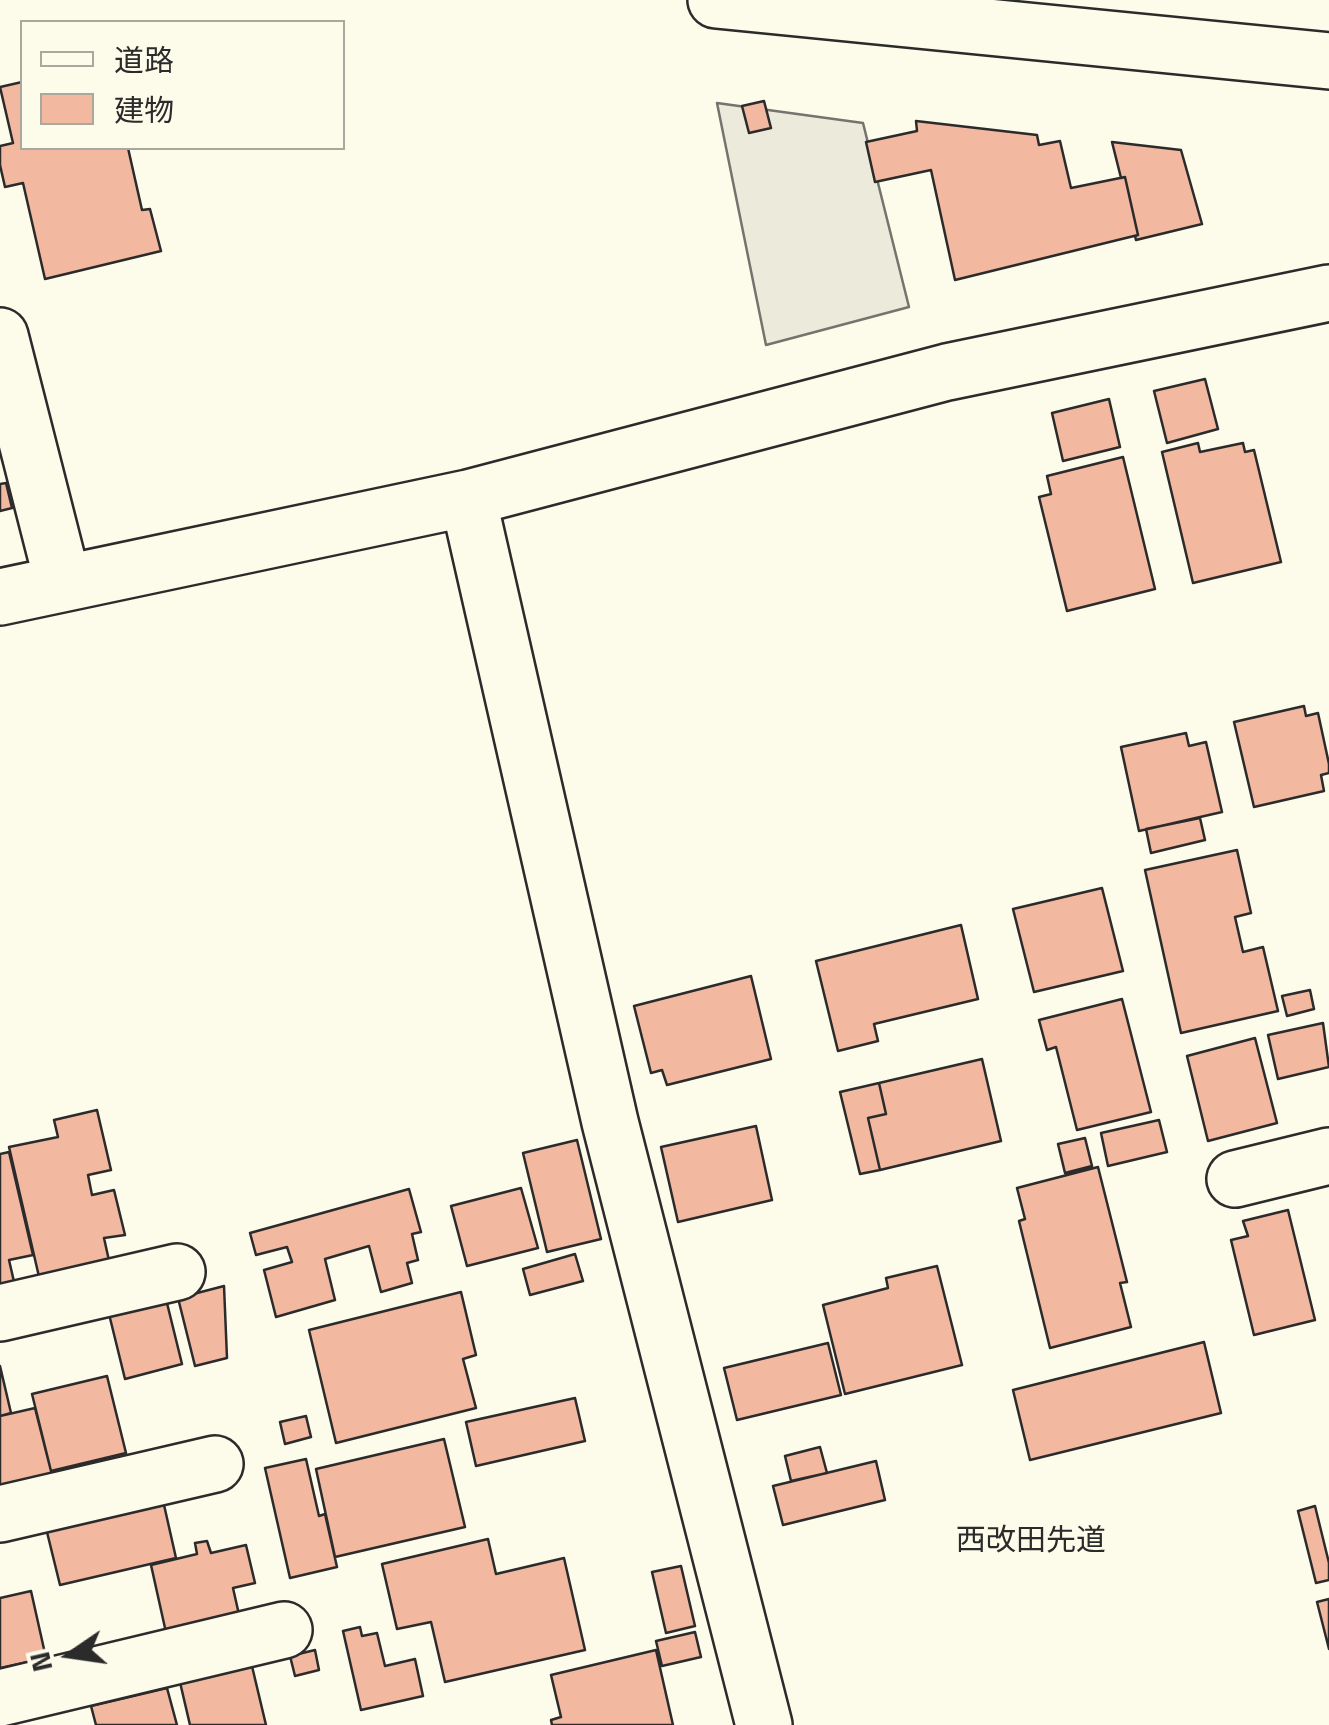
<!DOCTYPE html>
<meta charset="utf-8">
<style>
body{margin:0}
#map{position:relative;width:1329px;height:1725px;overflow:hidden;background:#fdfbea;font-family:"Titillium Web","Noto Sans JP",sans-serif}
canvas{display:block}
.legend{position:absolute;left:20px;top:20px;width:325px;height:130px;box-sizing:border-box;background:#fdfbea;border:2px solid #a9a89e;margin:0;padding:12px 18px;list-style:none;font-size:30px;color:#2b2b2b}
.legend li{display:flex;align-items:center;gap:20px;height:50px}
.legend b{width:50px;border:2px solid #a9a89e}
.north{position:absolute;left:20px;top:1605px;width:100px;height:100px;-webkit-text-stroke:8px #fdfbea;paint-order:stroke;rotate:257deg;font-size:28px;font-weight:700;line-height:40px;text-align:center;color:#2b2b2b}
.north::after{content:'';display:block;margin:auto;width:35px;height:45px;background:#2b2b2b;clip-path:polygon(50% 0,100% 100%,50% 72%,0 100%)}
</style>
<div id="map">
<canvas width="1329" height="1725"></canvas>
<ul class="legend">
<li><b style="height:12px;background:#fdfbea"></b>道路</li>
<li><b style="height:28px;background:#f2b8a0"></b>建物</li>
</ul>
<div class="north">N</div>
</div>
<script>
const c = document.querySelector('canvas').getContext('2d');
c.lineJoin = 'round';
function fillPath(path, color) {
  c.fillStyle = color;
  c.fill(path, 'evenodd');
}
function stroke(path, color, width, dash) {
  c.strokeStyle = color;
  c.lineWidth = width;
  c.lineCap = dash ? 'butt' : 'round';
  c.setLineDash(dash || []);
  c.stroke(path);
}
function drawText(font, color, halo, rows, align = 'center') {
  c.font = font + ' "Titillium Web","Noto Sans JP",sans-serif';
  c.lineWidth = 8;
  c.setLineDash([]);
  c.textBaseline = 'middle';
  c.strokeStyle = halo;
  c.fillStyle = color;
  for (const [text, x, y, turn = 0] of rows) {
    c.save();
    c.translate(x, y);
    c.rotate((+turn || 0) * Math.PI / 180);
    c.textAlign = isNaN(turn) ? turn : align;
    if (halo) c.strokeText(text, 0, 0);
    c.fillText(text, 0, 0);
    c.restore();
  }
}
const parking = new Path2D(`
 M 717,103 L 863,123 L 909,307 L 766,345 Z`);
fillPath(parking, '#eceadb');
stroke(parking, '#74746e', 2.5);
const building = new Path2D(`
 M 22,82 L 22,148 L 128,148 L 142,210 L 150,209 L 161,251 L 45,279 L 23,183 L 5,187 L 0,165 L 0,146 L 13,143 L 0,87 Z
 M 764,101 L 771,128 L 749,133 L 742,106 Z
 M 916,121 L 1037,135 L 1039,145 L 1060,141 L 1071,188 L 1125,177 L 1138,235 L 955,280 L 931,170 L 875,182 L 866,142 L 917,131 Z
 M 1112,142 L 1181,150 L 1202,224 L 1136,240 L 1135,236 L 1138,235 L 1125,177 L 1121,178 Z
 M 1205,379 L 1218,429 L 1167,443 L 1154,391 Z
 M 1109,399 L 1120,447 L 1063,461 L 1052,413 Z
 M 1198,443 L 1200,452 L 1243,443 L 1245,452 L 1254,450 L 1281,562 L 1193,583 L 1162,452 Z
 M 1123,457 L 1155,589 L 1067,611 L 1039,497 L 1051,494 L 1047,476 Z
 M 6,483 L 12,508 L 0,511 L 0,484 Z
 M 1304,706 L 1306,716 L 1318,713 L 1329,764 L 1329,773 L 1321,775 L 1324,791 L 1254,807 L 1234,722 Z
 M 1186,733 L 1189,746 L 1206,742 L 1222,812 L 1139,831 L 1121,747 Z
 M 1200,818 L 1205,840 L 1151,853 L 1146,829 Z
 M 1237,850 L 1251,913 L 1235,917 L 1243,952 L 1263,947 L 1278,1011 L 1181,1033 L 1145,870 Z
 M 1102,888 L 1123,971 L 1034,992 L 1013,909 Z
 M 961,925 L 978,999 L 874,1024 L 878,1041 L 838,1051 L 816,961 Z
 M 751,976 L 771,1059 L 667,1085 L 662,1070 L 651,1073 L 634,1006 Z
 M 1310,990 L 1314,1009 L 1287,1016 L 1282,996 Z
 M 1122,999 L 1151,1112 L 1077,1130 L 1056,1047 L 1047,1050 L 1039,1020 Z
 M 1323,1023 L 1329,1067 L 1278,1079 L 1268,1035 Z
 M 1255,1038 L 1277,1123 L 1208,1141 L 1187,1056 Z
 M 982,1059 L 1001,1141 L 880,1170 L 868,1118 L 886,1114 L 879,1083 Z
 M 879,1083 L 886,1114 L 868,1118 L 880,1170 L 860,1174 L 840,1092 Z
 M 97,1110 L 111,1170 L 88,1175 L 92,1195 L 114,1190 L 125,1235 L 104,1238 L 110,1265 L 40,1281 L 9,1147 L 58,1137 L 54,1120 Z
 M 1159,1120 L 1167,1152 L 1108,1166 L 1101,1133 Z
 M 756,1126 L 772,1200 L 678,1222 L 661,1147 Z
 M 1085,1138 L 1092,1166 L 1065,1173 L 1058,1144 Z
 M 577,1140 L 601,1239 L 547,1252 L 523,1153 Z
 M 9,1152 L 33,1255 L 9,1260 L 15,1286 L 0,1290 L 0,1154 Z
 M 1098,1167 L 1127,1282 L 1120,1283 L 1131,1327 L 1050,1348 L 1019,1221 L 1025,1219 L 1017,1188 Z
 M 521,1188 L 538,1248 L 467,1266 L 451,1206 Z
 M 409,1189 L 421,1232 L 412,1234 L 418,1260 L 407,1263 L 412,1283 L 381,1292 L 369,1246 L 325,1259 L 335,1300 L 276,1317 L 264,1270 L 292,1262 L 287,1247 L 256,1255 L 250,1233 Z
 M 1288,1210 L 1315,1320 L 1254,1335 L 1231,1240 L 1248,1236 L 1243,1221 Z
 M 575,1254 L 583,1281 L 530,1295 L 523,1269 Z
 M 937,1266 L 962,1365 L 845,1394 L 823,1305 L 888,1288 L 886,1278 Z
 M 224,1286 L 227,1358 L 195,1366 L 178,1298 Z
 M 461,1292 L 476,1355 L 463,1359 L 476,1408 L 336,1443 L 309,1330 Z
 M 166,1299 L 182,1364 L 125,1379 L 109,1314 Z
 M 1204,1342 L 1221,1413 L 1030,1460 L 1013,1390 Z
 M 828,1343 L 841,1395 L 737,1420 L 724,1368 Z
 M 0,1366 L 11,1413 L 0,1416 Z
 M 107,1376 L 126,1453 L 51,1471 L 32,1394 Z
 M 575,1398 L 585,1441 L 476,1466 L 466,1422 Z
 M 35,1408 L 53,1479 L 0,1492 L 0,1416 Z
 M 306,1416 L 311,1437 L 285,1444 L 280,1422 Z
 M 444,1439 L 465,1527 L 335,1557 L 316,1469 Z
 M 820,1447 L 827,1473 L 791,1481 L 785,1456 Z
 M 306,1459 L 319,1516 L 325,1514 L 337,1567 L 290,1578 L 265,1468 Z
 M 876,1461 L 885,1500 L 783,1525 L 773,1486 Z
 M 162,1496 L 176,1558 L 60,1585 L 45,1524 Z
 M 1315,1506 L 1329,1563 L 1329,1580 L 1316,1583 L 1298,1511 Z
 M 488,1539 L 496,1574 L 564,1558 L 585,1650 L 445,1682 L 431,1622 L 397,1629 L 382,1564 Z
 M 207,1541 L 211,1553 L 246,1545 L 255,1583 L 233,1588 L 240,1619 L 167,1637 L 151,1565 L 197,1554 L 195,1543 Z
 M 681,1566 L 695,1626 L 666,1633 L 652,1572 Z
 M 31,1591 L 46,1658 L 0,1668 L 0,1598 Z
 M 1329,1599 L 1329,1649 L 1317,1602 Z
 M 360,1627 L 362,1636 L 377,1633 L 385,1666 L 415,1659 L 423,1696 L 361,1710 L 343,1631 Z
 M 695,1632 L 701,1657 L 662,1666 L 656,1641 Z
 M 315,1650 L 319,1670 L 295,1676 L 290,1656 Z
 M 656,1650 L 673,1725 L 552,1725 L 551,1720 L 561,1717 L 551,1675 Z
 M 251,1662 L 266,1725 L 190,1725 L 179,1678 Z
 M 167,1688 L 177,1725 L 96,1725 L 91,1706 Z`);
fillPath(building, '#f2b8a0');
stroke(building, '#2b2b2b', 2.5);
const minor = new Path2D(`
 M 0,336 L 63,583
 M 468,498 L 610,1122 L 764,1725
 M 0,597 L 468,498 L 947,372 L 1329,293
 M 1235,1179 L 1329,1156
 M 0,1313 L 177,1272
 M 0,1514 L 215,1464
 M 0,1698 L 284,1630`);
const tertiary = new Path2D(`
 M 716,0 L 1329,61`);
stroke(minor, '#2b2b2b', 60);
stroke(tertiary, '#2b2b2b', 60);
stroke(minor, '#fdfbea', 55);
stroke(tertiary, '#fdfbea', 55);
drawText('30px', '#2b2b2b', '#fdfbea', [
 ["西改田先道",1031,1543]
]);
</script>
